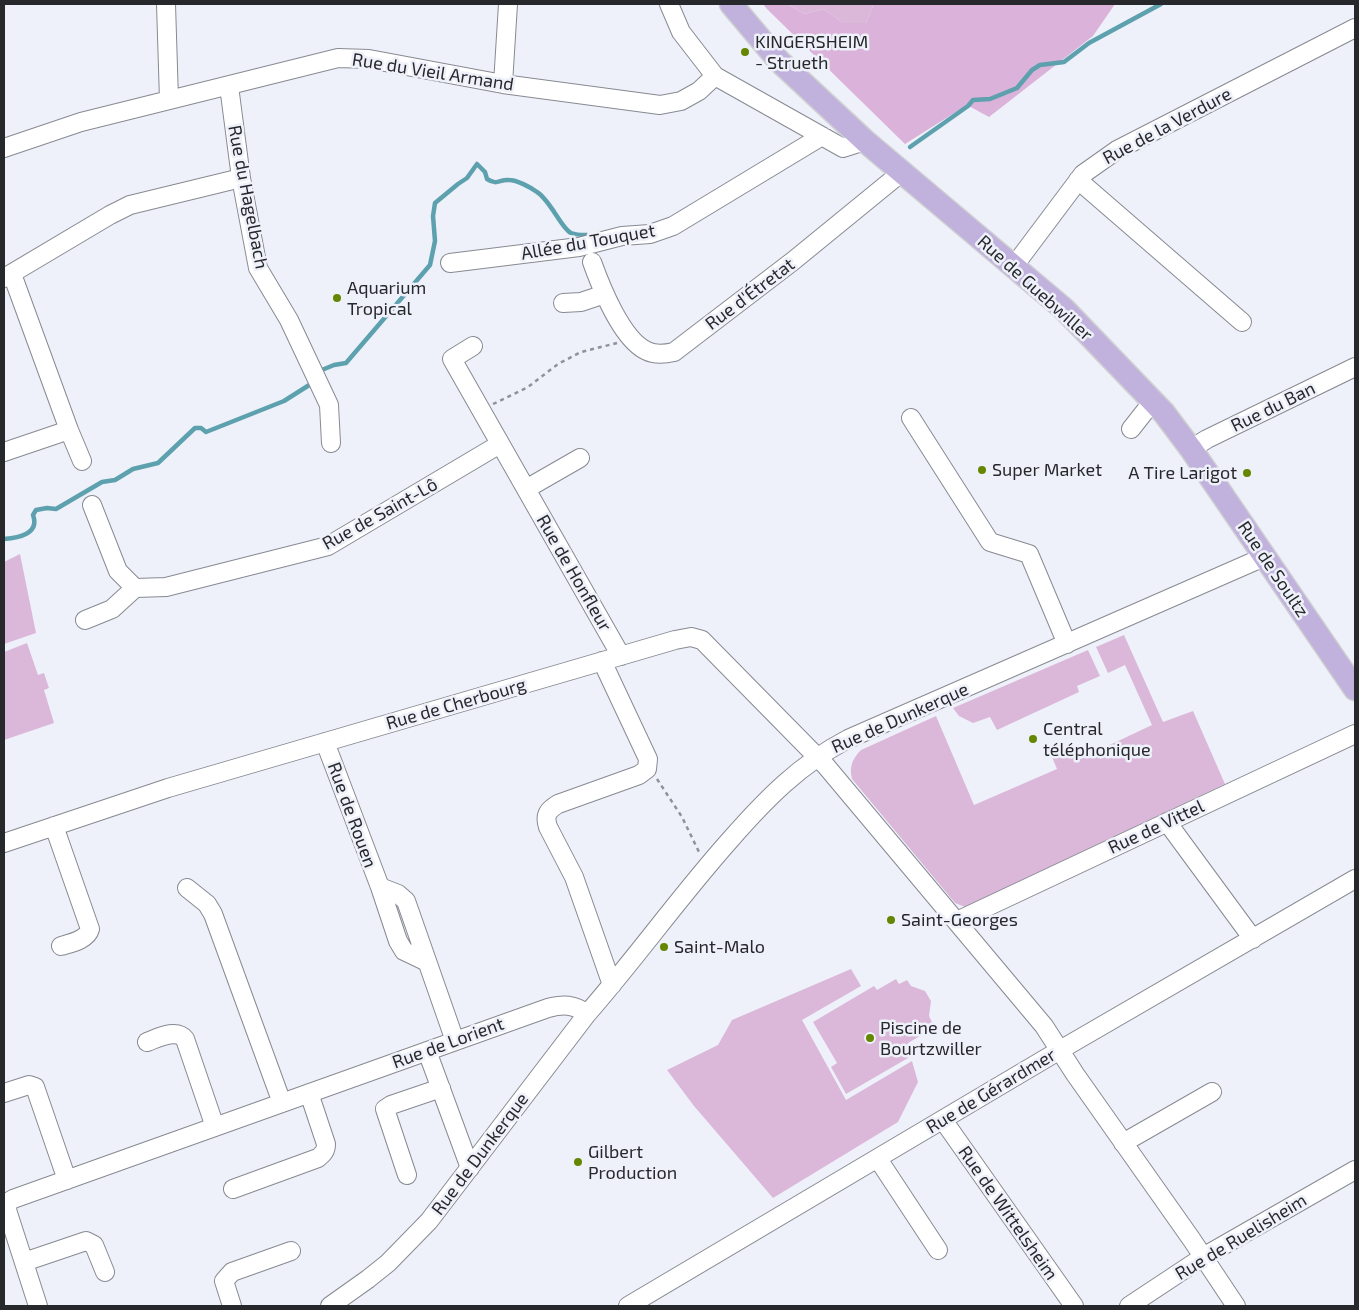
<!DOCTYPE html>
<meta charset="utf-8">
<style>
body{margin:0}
#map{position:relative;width:1359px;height:1310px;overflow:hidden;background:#eef1f9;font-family:"Exo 2",sans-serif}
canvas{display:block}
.frame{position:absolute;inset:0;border:5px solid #27282c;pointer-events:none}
</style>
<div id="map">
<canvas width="1359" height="1310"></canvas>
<div class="frame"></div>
</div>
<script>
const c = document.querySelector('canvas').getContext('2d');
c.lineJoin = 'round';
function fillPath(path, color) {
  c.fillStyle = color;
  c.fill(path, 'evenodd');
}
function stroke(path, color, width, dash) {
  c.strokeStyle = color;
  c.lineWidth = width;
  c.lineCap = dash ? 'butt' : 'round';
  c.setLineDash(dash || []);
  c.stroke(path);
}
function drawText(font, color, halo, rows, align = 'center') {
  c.font = font + ' "Exo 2",sans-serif';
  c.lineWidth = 5;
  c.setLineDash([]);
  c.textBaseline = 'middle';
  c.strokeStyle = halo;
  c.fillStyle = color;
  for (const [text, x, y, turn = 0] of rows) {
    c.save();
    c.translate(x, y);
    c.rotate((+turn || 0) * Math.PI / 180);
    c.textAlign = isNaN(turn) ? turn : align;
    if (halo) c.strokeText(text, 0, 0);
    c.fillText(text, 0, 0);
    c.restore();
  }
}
fillPath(new Path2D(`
 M 787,4 L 874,4 L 866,23 L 843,23 L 824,9 L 804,14 Z
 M 20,554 L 36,633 L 4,644 L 4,562 Z
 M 1124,635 L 1163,722 L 1193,711 L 1225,784 L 965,907 L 955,903 L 852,779 C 849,767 852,759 861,750 L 936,716 L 974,805 L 1057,769 L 1052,757 L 1074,747 L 1080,759 L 1152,725 L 1125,665 L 1108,673 L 1096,647 Z
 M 27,643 L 38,675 L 44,673 L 49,688 L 44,690 L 54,723 L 4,740 L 4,652 Z
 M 1088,650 L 1100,676 L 1077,686 L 1079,692 L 997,730 L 990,717 L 973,723 L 959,716 L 953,708 Z
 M 851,969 L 861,986 L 802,1020 L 846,1100 L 912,1061 L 918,1082 L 898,1122 L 773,1198 L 694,1106 L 667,1070 L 718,1045 L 732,1020 Z
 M 896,979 L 899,984 L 907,980 L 911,986 L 925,991 L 931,1001 L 929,1016 L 932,1022 L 924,1026 L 927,1032 L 908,1043 L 910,1047 L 908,1058 L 846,1094 L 831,1067 L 837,1063 L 813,1022 L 874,986 L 877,990 Z`), '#dbb8d9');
fillPath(new Path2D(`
 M 763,4 L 787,4 L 804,14 L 824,9 L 843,23 L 866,23 L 874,4 L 1115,4 L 1093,36 L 989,117 L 967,105 L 905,144 L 767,9 Z`), '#dbb2d9');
stroke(new Path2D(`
 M 910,147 L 968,106 L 973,100 L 990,99 L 1017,88 L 1032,70 L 1040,65 L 1064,62 L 1089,43 L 1161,4
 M 317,372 L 334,365 L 346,363 L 430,265 L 435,241 L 433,216 L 435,203 L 458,184 L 467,178 L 477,164 L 485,172 L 487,179 C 498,186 499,179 509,180 C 517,180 530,187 537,192 C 551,201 561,228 571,233 C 576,235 582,235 587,235
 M 4,539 C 18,538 40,534 33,515 L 36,510 L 47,508 L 56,509 L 102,482 L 115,480 L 133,469 L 158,463 L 195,428 L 201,428 L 206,432 L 284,401 L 314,382`), '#5ea1ae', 4.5);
const minor = new Path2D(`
 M 166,4 L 169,100
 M 669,4 L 681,32 L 715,76 L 843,148 L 865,141
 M 503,84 L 508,4
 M 229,86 L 241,178 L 258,268 L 289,320 L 329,405 L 331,443
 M 4,148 L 81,122 L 338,58 L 369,59 L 503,84 L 660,105 L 681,101 L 699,91 L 715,76
 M 1078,180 L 1242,322
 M 592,262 C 601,287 622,340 647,351 C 655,355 665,354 674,352 L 793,261 L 902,172
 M 450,263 L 579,247 L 622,236 L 650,234 L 673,226 L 822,136
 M 1014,266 L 1083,174 L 1117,150 L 1355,28
 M 4,278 L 110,215 L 130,205 L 241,178
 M 563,303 L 581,302 L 605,294
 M 473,346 L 452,359 L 621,656
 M 911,418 L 990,542 L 1029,554 L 1067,644
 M 1131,429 L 1153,401
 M 69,430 L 82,461
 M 1191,449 L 1207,439 L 1355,367
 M 4,452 L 69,430 L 12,274
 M 526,489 L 580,458
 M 92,505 L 118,571 L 135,588 L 166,587 L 328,546 L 500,444
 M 85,620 L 112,609 L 135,588
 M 602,661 L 648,759 L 647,769 L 639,775 L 558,804 C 548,810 544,815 548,827 L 574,877 L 612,985
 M 325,742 L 380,887 L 398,941 L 404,951 L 427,962
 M 1167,822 L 1253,939
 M 54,826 L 90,929 C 87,940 71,943 61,946
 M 4,843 L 168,788 L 675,640 L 691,637 L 702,640 L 826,766 L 1044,1026 L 1075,1074 L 1192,1240 L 1236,1306
 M 380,887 L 398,894 L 406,901 L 455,1041
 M 187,888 L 207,904 L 213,914 L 282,1103
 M 957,921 L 1355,734
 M 147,1042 C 158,1038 176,1028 185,1039 L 215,1127
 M 427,1051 L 470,1168
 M 4,1093 L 29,1085 L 35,1087 L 67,1180
 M 943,1120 L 1074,1306
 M 1123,1143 L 1212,1092
 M 878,1159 L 938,1250
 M 407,1175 L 385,1109 L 391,1105 L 441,1088
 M 233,1189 L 318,1158 C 323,1154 326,1151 326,1144 L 309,1093
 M 24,1262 L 86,1241 L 94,1245 L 105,1272
 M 38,1306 L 7,1210 L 8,1202 L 13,1199 L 548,1008 C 563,1004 574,1004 587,1014
 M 232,1306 L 224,1281 L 232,1272 L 291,1251
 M 330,1306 L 368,1279 L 388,1263 L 429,1221 L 587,1014 C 636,958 680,896 730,840 C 765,800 800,764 848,739 L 1264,557
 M 628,1306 L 1060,1050 L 1355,879
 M 1129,1306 L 1203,1257 L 1355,1170`);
const major = new Path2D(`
 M 731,4 L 779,61 L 865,141 L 1064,309 L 1164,413 L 1191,449 L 1355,689`);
stroke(minor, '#878a92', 20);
stroke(major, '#cfd0d1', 25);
stroke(new Path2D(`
 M 493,404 L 528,387 L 558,364 L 581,352 L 617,343
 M 657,779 L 682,817 L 699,852`), '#909298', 2.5, [4, 4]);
stroke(minor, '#fff', 18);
stroke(major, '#c0b1dd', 22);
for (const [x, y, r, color] of [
 [745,52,5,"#648601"],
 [337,298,5,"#648601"],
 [982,470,5,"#648601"],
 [1247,473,5,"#648601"],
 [1033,739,5,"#648601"],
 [891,920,5,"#648601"],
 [664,947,5,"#648601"],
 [870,1038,5,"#648601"],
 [578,1162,5,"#648601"]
]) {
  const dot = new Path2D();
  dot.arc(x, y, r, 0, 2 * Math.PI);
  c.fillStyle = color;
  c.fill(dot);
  stroke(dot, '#eef1f9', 2);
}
drawText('18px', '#27282c', '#eef1f9', [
 ["KINGERSHEIM",755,42],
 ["- Strueth",755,63],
 ["Aquarium",347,288],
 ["Tropical",347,309],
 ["Super Market",992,470],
 ["A Tire Larigot",1237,473,"right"],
 ["Central",1043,729],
 ["téléphonique",1043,750],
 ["Saint-Georges",901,920],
 ["Saint-Malo",674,947],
 ["Piscine de",880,1028],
 ["Bourtzwiller",880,1049],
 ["Gilbert",588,1152],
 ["Production",588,1173]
], 'left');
drawText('18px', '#27282c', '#eef1f9', [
 ["Rue du Vieil Armand",433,72,9],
 ["Rue de la Verdure",1167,126,-28],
 ["Rue du Hagelbach",248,197,79],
 ["Allée du Touquet",588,242,-10],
 ["Rue de Guebwiller",1035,288,42],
 ["Rue d'Étretat",750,294,-37],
 ["Rue du Ban",1273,407,-26],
 ["Rue de Saint-Lô",380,514,-29],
 ["Rue de Soultz",1273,569,56],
 ["Rue de Honfleur",574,573,60],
 ["Rue de Cherbourg",456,704,-16],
 ["Rue de Dunkerque",900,718,-24],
 ["Rue de Rouen",352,815,70],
 ["Rue de Vittel",1156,827,-25],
 ["Rue de Lorient",448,1043,-20],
 ["Rue de Gérardmer",991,1091,-31],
 ["Rue de Dunkerque",480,1154,-53],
 ["Rue de Wittelsheim",1008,1213,55],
 ["Rue de Ruelisheim",1241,1237,-31]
]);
</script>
